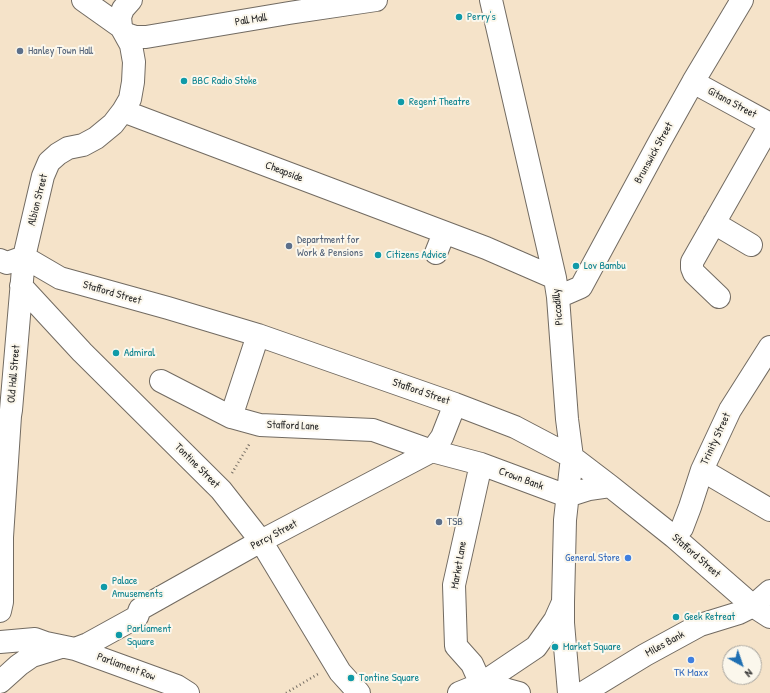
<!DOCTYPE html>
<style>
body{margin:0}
#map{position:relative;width:770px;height:693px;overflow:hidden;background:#f5e3c9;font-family:"Patrick Hand",sans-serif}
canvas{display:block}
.north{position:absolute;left:722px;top:645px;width:40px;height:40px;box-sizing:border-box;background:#fbf7ec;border:1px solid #a8a59f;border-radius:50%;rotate:140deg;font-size:11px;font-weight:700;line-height:16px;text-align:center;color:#2b2b2b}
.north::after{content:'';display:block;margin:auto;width:14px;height:18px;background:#1f6fb2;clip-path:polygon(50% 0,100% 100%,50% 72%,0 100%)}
</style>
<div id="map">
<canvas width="770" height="693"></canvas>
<div class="north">N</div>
</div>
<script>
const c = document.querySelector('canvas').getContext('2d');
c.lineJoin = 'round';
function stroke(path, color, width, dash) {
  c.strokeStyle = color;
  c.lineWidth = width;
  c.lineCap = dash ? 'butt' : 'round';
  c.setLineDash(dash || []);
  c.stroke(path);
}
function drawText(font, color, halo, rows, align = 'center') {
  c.font = font + ' "Patrick Hand",sans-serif';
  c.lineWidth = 4;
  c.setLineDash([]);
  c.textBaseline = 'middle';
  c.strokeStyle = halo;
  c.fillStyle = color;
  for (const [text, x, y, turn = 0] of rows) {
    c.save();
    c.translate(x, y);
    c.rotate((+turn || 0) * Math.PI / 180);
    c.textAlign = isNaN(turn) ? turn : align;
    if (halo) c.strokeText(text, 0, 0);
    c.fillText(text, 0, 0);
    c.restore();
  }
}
const minor = new Path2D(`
 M 83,0 L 121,27
 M 126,34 L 135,37 L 146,37 L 289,13 L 376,0
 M 693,82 L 770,124
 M 123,111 L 486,248 L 555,278
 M 714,223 L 751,245
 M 436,253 L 444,233
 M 24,257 L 60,278 L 168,308 L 258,335 L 455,404 L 515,427 L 572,457 L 610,486 L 674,537 L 753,606 L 770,617
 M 0,260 L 7,263 L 24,257
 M 21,286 L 82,352 L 221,490 L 261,541 L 340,672 L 359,693
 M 558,297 L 581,287 L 660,141 L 693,82 L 742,0
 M 719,297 L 694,273 L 692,268 L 692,262 L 770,125
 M 161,381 L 231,417 L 260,425 L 373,430 L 432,451 L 481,464 L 567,496 L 589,489 L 610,486
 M 231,417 L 258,335
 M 481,464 L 454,585 L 456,646 L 472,664 L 481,684 L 508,690 L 519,693
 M 702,470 L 770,510
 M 674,537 L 682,528 L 690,507 L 702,470 L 730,410 L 770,347
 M 563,603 L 563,623 L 569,693
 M 0,611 L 2,602 L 2,537 L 10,416 L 11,410 L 24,257 L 43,176 L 49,162 L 58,154 L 68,148 L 83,145 L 96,138 L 113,124 L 123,111 L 130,99 L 133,82 L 134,62 L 131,45 L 121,27 L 120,17 L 123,9 L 131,0
 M 0,642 L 35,639 L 46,643 L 75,649 L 177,686 L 188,693
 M 75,649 L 88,644 L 137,617 L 140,609 L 261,541 L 432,451 L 442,437 L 455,404
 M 0,682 L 19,665 L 32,656 L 61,647
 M 459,693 L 481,684 L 536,647 L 555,620 L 563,602 L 565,520 L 572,457 L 567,419 L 558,297 L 555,278 L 491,0
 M 583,693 L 645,655 L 700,625 L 739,613 L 753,606 L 770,591`);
stroke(minor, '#726b62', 24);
stroke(new Path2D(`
 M 232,473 L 250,443
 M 286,693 L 318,674`), '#726b62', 2.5, [1, 3]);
stroke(minor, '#fff', 22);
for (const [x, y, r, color] of [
 [459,17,4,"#0f9aa8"],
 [20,51,4,"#5c6f8a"],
 [184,81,4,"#0f9aa8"],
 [401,102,4,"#0f9aa8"],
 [289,246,4,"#5c6f8a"],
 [378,255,4,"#0f9aa8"],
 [576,266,4,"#0f9aa8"],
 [116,353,4,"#0f9aa8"],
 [439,522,4,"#5c6f8a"],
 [628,558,4,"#3f7fe0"],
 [104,587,4,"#0f9aa8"],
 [676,617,4,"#0f9aa8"],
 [119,635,4,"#0f9aa8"],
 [555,647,4,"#0f9aa8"],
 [691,660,4,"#3f7fe0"],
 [351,678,4,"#0f9aa8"]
]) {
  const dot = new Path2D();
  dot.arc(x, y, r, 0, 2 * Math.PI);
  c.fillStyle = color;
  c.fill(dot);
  stroke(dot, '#fbf7ec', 1.5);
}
drawText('11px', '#0d838f', '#fbf7ec', [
 ["Perry's",467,17],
 ["BBC Radio Stoke",192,81],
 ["Regent Theatre",409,102],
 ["Citizens Advice",386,255],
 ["Lov Bambu",584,266],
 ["Admiral",124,353],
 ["Palace",112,581],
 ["Amusements",112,594],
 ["Geek Retreat",684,617],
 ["Parliament",127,629],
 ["Square",127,642],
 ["Market Square",563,647],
 ["Tontine Square",359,678]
], 'left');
drawText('11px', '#2b2b2b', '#fbf7ec', [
 ["Pall Mall",251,20,-9],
 ["Gitana Street",732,103,28],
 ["Brunswick Street",654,153,-61],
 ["Cheapside",284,172,21],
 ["Albion Street",38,200,-76],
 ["Stafford Street",112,293,16],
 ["Piccadilly",558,307,-96],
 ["Old Hall Street",14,374,-85],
 ["Stafford Street",421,392,19],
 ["Stafford Lane",293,426,2],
 ["Trinity Street",716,439,-65],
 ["Tontine Street",197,466,45],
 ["Crown Bank",521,479,20],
 ["Percy Street",274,535,-28],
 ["Stafford Street",696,556,41],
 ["Market Lane",459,565,-80],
 ["Miles Bank",665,644,-29],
 ["Parliament Row",126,667,20]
]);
drawText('11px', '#4e5e75', '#fbf7ec', [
 ["Hanley Town Hall",28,51],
 ["Department for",297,240],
 ["Work & Pensions",297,253],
 ["TSB",447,522]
], 'left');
drawText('11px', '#366cbe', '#fbf7ec', [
 ["General Store",620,558],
 ["TK Maxx",691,673,"center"]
], 'right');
</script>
